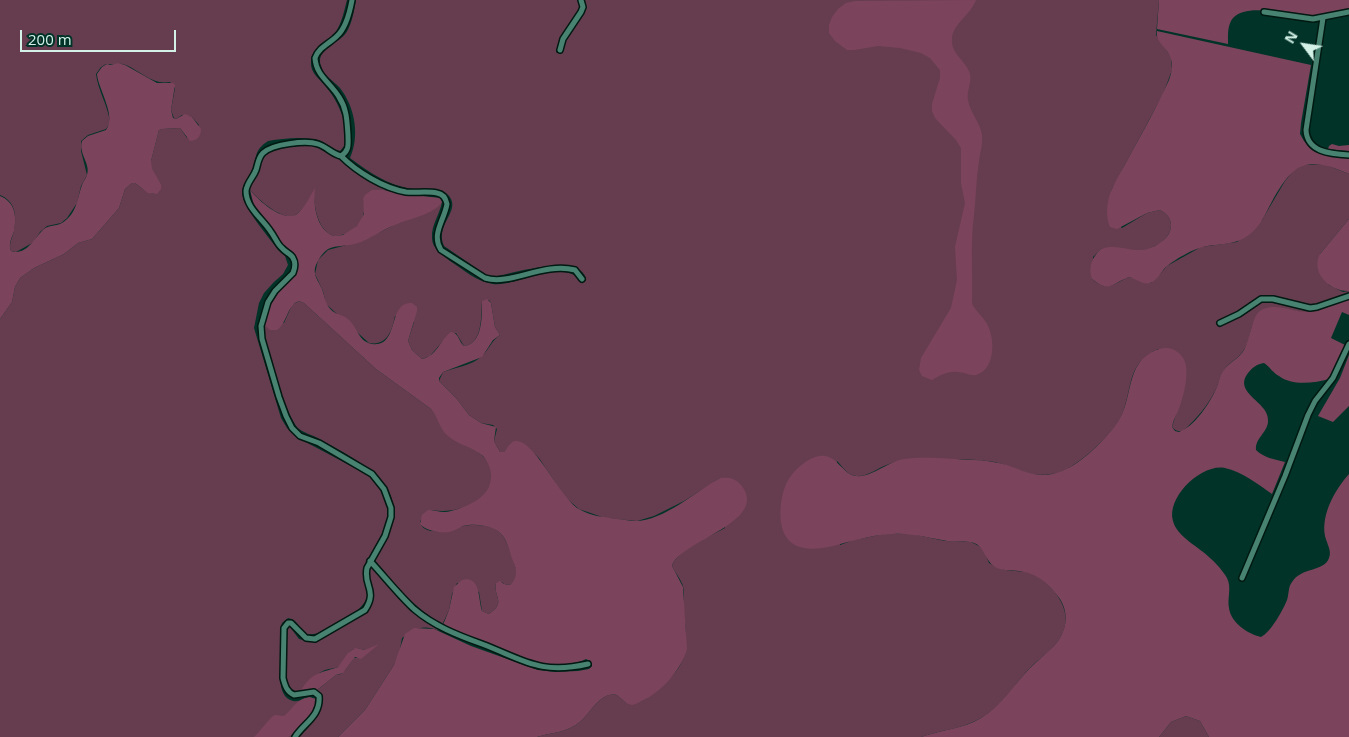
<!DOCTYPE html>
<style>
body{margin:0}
#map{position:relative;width:1349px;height:737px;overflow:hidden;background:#013328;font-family:"Open Sans",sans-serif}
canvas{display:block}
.north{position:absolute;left:1279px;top:20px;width:50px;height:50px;-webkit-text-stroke:4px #013328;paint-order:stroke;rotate:301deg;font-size:14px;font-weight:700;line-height:20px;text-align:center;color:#d3f1e7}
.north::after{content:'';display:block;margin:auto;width:18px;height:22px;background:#d3f1e7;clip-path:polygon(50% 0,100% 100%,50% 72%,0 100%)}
.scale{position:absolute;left:20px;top:30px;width:156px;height:22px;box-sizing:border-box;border:2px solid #d3f1e7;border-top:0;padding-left:6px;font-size:15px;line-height:18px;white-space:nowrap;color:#d3f1e7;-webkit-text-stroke:4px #013328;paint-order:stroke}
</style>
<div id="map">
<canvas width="1349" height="737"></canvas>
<div class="north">N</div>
<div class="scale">200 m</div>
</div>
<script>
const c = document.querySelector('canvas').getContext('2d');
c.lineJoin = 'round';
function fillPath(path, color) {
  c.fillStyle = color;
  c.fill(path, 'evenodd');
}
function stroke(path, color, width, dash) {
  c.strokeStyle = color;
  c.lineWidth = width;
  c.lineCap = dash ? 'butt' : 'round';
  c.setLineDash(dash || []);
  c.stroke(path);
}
fillPath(new Path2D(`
 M 0,0 L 347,0 C 344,11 342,23 335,33 C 327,44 312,46 311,62 C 310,73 320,79 326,87 C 339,102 349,126 345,145 L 340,151 C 332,149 328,144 321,141 C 305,136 285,138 268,141 C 254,150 257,157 252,170 C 249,178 243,183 242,191 C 241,206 269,237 278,250 L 285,256 L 288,265 L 283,274 L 274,282 L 264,293 L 259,303 L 254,328 L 281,418 L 287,428 L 298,438 L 372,477 L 386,497 L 389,513 L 389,521 L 363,569 L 363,577 L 368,596 C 363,612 320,641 303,633 C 299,626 296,619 288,618 L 282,623 C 279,632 282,641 282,651 C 282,665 274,696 293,701 C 301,703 305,695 316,699 L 292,737 L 0,737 L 0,319 L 12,302 L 15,287 L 20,278 L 34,268 L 64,254 L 78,243 L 92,239 L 119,208 L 125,189 L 132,183 L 135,183 C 144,190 159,202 161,184 L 151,169 L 151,161 L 159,130 L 162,129 L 180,128 L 187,138 L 199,125 L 192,117 L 182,115 L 176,119 L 174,118 L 171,110 L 175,88 L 170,82 C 152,85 142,72 126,65 C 119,62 113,65 106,64 L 101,67 L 96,74 C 98,91 108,105 110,123 L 106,129 L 88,135 L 81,141 L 81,151 L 87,175 L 81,186 L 77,203 L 67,218 L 61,223 L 47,226 L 40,232 L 34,242 L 16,252 L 11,251 C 8,243 13,238 14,230 C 17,215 15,201 0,195 Z
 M 356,0 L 1159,0 L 1156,35 L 1171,57 L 1172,70 L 1163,94 L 1112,189 L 1108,208 L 1108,217 L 1122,228 L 1147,213 L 1160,210 C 1166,213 1171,218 1171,225 C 1171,240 1153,249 1140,251 C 1127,252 1115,247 1101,249 L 1093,257 L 1092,279 C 1108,292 1113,284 1129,277 L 1151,283 L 1155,280 L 1167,266 L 1201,247 L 1237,242 L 1262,220 L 1285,181 L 1293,171 L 1303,165 L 1324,164 L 1349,174 L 1349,219 L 1320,254 L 1329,285 L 1343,292 L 1349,291 L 1349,300 L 1326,306 L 1315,312 L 1306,313 L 1280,308 L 1267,308 C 1263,312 1256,317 1254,322 C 1249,331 1250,343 1243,351 C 1238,359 1229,362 1224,370 C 1219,377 1219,384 1215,391 C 1207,407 1196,419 1183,431 C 1178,432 1176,431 1172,427 L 1184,388 L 1186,375 L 1158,349 C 1127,364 1133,384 1123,412 C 1117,431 1077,468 1057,473 C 1028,479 1020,468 995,462 C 977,459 959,459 941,459 C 933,459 923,458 915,459 C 906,460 896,461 889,464 C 876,468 864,481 850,474 C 845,471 841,465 837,461 L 840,545 L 854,540 L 884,534 L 912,534 L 945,541 L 971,542 L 983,548 L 989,563 C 993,565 998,568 1002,569 C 1016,573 1031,569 1042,579 C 1063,597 1076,621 1055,645 C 1047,654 1036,661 1027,671 C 1013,687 999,709 979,719 C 962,729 940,730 921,737 L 537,737 C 553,732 567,733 581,721 C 591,712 601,691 617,695 L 626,703 C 643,704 646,699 659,688 C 689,664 688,649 684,613 C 683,605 685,595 683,586 C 681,579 675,573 672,566 C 677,550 711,536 725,528 L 720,478 L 684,501 L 654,516 L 637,521 L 605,518 L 579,509 L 565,497 L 539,458 L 526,446 L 519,442 L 511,443 L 504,452 L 500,452 L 494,441 L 497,429 L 493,425 L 481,423 L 469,415 L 456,398 L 439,381 L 443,372 C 455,368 472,365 481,357 C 489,350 491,341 500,335 L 495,327 L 491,303 L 489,300 L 482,301 C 481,315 483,344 464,346 L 456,333 L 442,342 L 430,356 L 422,359 L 412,350 L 408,341 L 414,322 L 395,316 C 392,331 387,346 369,343 L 326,304 L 323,291 L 315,274 L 318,260 L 328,250 L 365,240 L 396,224 L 434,209 L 442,202 C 440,214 431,225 432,238 C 432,249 443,255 450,261 C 464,270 477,282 493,284 C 519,287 560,257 581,281 L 586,278 C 577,252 512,274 492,277 L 485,274 L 444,246 C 435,226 458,213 451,199 C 444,185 423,191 412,189 C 387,185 369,172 350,158 C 360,136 355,107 340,88 C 333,80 320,74 320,61 C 320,47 339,43 346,33 C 352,24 354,11 356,0 Z
 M 312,145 C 321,147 327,153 336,157 C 362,167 384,187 411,195 L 384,190 L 363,199 C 364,204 365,211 363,216 C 360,228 346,236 334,236 C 319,231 315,211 314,197 C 308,202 301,213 293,216 C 280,219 258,199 250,190 L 250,184 L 260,162 L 266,153 L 277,148 Z
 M 299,301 L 304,303 L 376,369 L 431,409 C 437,415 440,426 443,429 C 459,444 499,453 491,483 C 488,490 483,497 477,501 C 463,509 448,513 432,510 L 420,521 C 423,539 453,528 464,526 C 472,524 484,525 491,527 C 496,529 500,532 503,536 C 507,541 518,570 517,576 C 516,579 513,583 510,585 L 504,584 L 502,582 L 496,583 C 493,597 507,602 489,614 L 482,611 L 479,592 L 457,583 L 452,594 L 449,610 L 443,623 L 446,626 C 416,611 395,584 374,559 C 420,494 378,471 323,441 C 316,436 306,434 299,429 C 287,418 265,349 264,332 C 263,329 264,325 265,321 L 284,323 L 292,305 Z
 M 370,563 C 394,594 406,611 440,631 C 422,624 417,628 402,638 L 399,654 L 394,665 L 365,710 L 338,737 L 297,737 L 321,696 L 317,690 L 336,675 L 341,674 L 346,669 L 354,658 L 357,658 L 365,650 C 345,644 350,660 338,667 C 334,669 328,668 323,671 C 314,675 307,685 300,692 C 277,694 286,644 286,629 L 290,627 L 299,639 L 311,642 L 327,636 L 364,613 L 372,602 L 374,593 L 368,572 Z
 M 1186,716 L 1200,721 L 1209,737 L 1159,737 L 1171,722 Z`), '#663d4f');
fillPath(new Path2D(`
 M 976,0 C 971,14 953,24 952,38 C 950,54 966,60 970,74 C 972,82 966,92 968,100 C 970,113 980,122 982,135 C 983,144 980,152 979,161 C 976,179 976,197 974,215 C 970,244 973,273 972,302 L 973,306 C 977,312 983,317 987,324 C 995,338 996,369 976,375 C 971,376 964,372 958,372 C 947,371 941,375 932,380 L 922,376 L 919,370 L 921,358 L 951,308 L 957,280 L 955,247 L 965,203 L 961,183 L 961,148 L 956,140 L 935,118 L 932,111 L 932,104 L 940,78 L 940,70 L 930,58 L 921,53 L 900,48 L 878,46 L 854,50 L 847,50 L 835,41 L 829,33 L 829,25 L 832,17 L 838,9 L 846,3 L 855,1 Z
 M 1159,0 L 1349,0 L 1349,9 C 1337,13 1324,16 1312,17 C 1291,17 1249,1 1233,18 C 1227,25 1228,36 1228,44 L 1157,29 Z
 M 1157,31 L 1311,65 L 1301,123 L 1300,134 L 1304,141 L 1317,152 L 1349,157 L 1349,174 C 1304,153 1291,165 1269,207 C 1264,217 1259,227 1250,234 C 1236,246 1219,243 1203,247 C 1193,249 1174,260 1166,267 C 1161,271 1158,281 1150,283 C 1143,285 1136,279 1129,277 C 1111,284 1110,293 1092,279 C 1088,267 1092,257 1101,249 C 1122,241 1137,260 1161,242 C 1167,238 1171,232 1171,225 C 1171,218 1166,213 1160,210 L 1147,213 L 1117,229 L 1110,227 C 1105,216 1107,200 1112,189 C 1116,179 1123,169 1128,159 C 1142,133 1157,107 1169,80 C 1181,50 1154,47 1157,31 Z
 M 118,63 L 125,65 L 157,83 L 173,83 L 175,85 L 171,110 L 173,118 L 176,119 L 185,114 L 192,117 L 201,129 C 201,136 197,141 190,141 L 180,128 L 162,129 L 159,130 L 151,161 L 152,169 L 161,184 L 161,189 L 157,194 L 148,193 L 135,183 L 132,183 L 125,189 L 119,208 L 92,239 L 78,243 L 64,254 L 34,268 L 20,278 L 15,287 L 12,302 L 0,319 L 0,196 C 15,202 17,216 14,231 C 12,238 8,243 11,251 C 25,256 34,240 41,232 C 47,224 55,227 62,223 C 77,214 77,199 82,185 C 83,182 86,178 87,175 C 91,164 78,153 82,141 L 88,136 L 106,130 C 117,116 98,89 97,74 L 102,67 L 107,64 L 110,65 Z
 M 1332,144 L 1339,146 L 1349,145 L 1349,151 L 1328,149 L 1329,146 Z
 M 315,188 C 313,204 316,230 334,236 L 343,235 L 357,226 L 364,214 L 363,199 L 365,195 L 372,190 L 384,190 L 403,194 L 441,198 L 442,202 C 435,214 408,219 395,225 C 382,230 371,239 358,243 C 349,246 336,245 328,249 C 322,253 317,261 315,268 C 313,277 321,284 323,292 C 326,303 328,311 340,315 C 358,320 355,341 372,344 C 400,348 387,301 412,303 L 417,307 L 417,311 L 408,341 L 412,350 L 422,359 C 437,356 440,340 451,332 C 460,334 458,341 464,346 C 483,344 482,315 482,301 L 487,299 L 491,303 L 495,327 L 500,335 L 493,340 L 482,357 L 443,372 L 439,378 L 439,381 L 456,398 L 469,415 L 481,423 L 496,427 L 494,441 L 500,452 L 504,452 C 507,448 510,442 515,441 C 534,438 560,498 579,509 C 590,516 604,517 616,519 C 622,519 629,521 635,521 C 664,521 696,491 720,478 C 728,477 735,478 741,485 C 771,522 679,541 672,566 L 683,587 L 687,649 C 681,672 655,699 632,705 L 626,703 L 617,695 C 601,691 591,712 581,721 C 567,733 553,732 537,737 L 338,737 L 365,710 L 394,665 L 405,634 L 414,628 L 434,629 L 471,646 L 538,670 L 555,672 L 578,671 L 589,669 L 592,666 L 590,661 L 586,659 C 554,676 513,654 483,642 C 470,637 455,632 443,625 L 449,610 L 454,587 L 462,580 C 481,575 478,599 482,611 L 489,614 C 507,602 493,597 496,583 L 500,581 L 504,584 L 510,585 C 518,578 517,570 513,561 C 510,553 508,543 503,536 C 495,525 475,523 463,526 C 458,528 454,531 449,532 C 440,533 426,531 420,524 L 422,515 L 428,510 C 436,510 443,514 451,511 C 470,506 493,496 491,473 C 490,466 487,461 483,456 C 472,446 457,445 447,435 C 439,428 438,417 431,409 L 376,369 L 304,303 L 299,301 C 287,305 288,322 277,330 L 270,330 L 265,325 L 271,301 L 275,293 L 296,270 L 297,262 L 293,253 L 282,245 L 254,206 L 250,190 C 258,200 283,223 297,214 C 305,208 310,196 315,188 Z
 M 1349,219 L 1349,291 C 1330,292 1310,272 1320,254 Z
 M 1349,300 L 1349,315 L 1342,312 L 1331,338 L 1345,345 L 1329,379 C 1314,383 1292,386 1279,376 C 1273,373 1270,367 1264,363 C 1257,364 1253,367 1248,373 C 1232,394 1271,402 1268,422 C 1267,433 1255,438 1256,450 C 1264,458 1274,459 1285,462 L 1272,494 C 1258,484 1242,472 1225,468 C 1202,463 1166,497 1173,521 C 1177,537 1198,546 1210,558 C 1216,563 1223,571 1227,578 C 1232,588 1227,598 1229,608 C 1231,623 1248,634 1261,637 C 1271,632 1283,610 1287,600 C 1289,594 1288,587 1292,582 C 1301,567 1324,572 1329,558 C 1332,551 1327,544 1325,536 C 1321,514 1335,490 1349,474 L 1349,737 L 1209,737 L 1200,721 L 1186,716 L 1171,722 L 1159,737 L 921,737 C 940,730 963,729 981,718 C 1001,706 1013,686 1029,669 C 1037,661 1046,654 1054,646 C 1066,633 1070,615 1060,599 C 1048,583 1039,574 1019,571 C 1012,570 1004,571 997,568 C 983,561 986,544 970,542 C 962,541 954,542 947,541 C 935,539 924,536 913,535 C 894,532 875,535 856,540 C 838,544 813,554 795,545 C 775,535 779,498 787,482 C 792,473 799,466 807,461 C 835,444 839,474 856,476 C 871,478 889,461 904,459 C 923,456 953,459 973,460 C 984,460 996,462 1007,465 C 1026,472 1040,480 1062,471 C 1082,463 1104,441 1117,423 C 1134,400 1124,363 1156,350 C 1162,348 1167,347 1172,349 C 1180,352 1185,359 1186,366 C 1188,380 1183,398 1178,411 C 1175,417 1173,421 1172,427 L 1175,431 L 1179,432 C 1194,427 1210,403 1216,389 C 1219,383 1219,377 1223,371 C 1229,362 1239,359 1244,350 C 1250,340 1252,316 1260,311 C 1274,301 1294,313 1309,312 C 1316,312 1320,309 1327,306 C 1334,303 1342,301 1349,300 Z
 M 1349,355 L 1349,406 L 1333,422 L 1318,416 L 1340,378 Z
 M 379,644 L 361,659 L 355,657 L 343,673 L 336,675 L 317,690 L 310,690 L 300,692 C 312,672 318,674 338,667 L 348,653 L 352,650 L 356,648 L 365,650 Z
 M 310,697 L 317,700 L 314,712 L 296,732 L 288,737 L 254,737 C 259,733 271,716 275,715 C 278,715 281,716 284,716 C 294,708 296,699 310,697 Z`), '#7c445c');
const minor = new Path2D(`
 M 1264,12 L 1313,19 L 1349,12
 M 1323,18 L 1306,130 C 1307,152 1330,154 1349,155
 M 560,50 L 563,39 L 581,12 L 583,7 L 581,0
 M 341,156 C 357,172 383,188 406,192 C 416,193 427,191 437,193 C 443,194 446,199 447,204 C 444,221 431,234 441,250 L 485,278 C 510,286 543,262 575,270 L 582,279
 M 1220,323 L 1239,314 L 1261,299 L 1273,299 L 1310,308 L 1317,307 L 1349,296
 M 370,561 C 384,576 399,595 414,609 C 434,626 457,635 482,644 C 524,660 540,675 588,664
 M 1242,578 L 1285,476 L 1308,415 L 1315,401 L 1333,378 L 1349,344
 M 295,737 C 304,723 321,716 319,696 L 314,692 L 294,695 C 287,692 285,686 283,678 L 284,628 L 288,623 L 291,623 L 306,638 L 315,639 L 365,610 C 378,590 363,586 367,568 L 385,536 L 391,517 L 391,508 L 384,489 L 372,474 L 319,443 L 300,436 L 292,428 L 286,416 L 279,397 L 262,339 L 261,326 L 268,302 L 275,291 L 293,273 C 295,268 296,263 293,258 C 291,254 285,252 282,248 C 277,244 275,237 271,232 C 263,219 246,208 246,191 C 247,182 253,178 256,170 C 258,164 258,158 263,153 C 272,144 306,140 318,144 C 327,147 332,154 341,156 C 350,150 348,144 348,135 C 347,121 347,109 339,97 C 331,83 316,76 315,58 C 319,47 329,44 337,36 C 346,28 350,11 352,0`);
stroke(minor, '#001911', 8);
stroke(minor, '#488271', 5);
</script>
